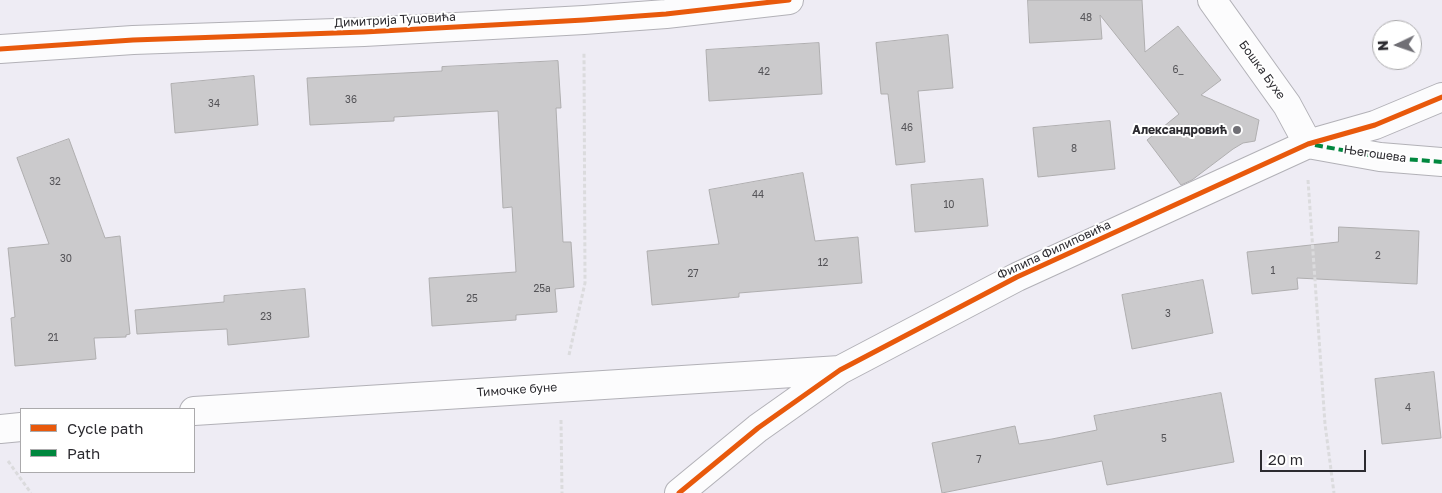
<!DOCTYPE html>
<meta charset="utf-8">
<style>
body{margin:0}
#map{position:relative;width:1442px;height:493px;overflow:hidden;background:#eeecf4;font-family:"Golos Text",sans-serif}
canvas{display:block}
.legend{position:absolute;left:20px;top:408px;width:175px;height:65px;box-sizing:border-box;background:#fff;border:1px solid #abaaac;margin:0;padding:6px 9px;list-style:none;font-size:15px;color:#2c2b30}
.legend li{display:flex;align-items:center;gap:10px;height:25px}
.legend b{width:25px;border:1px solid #abaaac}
.north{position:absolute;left:1372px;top:20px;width:50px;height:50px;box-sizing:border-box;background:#fff;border:1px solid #abaaac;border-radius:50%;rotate:267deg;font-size:14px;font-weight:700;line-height:20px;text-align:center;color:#2c2b30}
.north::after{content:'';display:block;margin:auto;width:18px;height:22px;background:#706f75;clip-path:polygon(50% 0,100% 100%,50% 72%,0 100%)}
.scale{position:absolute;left:1260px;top:450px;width:106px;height:22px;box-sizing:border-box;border:2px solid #2c2b30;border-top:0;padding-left:6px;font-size:15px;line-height:18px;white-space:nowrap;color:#2c2b30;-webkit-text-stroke:4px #fff;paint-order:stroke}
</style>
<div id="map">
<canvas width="1442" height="493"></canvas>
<ul class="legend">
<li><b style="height:6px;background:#e8590c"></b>Cycle path</li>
<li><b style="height:6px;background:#00873e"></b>Path</li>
</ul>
<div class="north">N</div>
<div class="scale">20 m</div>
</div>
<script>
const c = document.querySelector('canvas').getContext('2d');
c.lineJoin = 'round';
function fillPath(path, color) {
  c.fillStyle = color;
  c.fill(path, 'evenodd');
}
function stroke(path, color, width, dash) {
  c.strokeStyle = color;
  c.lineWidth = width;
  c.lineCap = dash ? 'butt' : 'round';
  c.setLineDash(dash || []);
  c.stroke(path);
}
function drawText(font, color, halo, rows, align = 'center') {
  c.font = font + ' "Golos Text",sans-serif';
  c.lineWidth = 4;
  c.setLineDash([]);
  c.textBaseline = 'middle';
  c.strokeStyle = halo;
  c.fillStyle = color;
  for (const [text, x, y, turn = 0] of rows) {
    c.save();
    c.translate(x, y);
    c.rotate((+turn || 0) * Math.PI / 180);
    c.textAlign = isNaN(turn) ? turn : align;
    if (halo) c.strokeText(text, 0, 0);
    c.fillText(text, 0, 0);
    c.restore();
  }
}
const building = new Path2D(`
 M 1028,0 L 1142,0 L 1145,52 L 1178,26 L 1221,80 L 1201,95 L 1259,120 L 1255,141 L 1243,143 L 1233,149 L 1192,180 L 1181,185 L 1147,140 L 1179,114 L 1100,15 L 1102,39 L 1030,43 Z
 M 948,35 L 953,88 L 918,91 L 925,162 L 896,165 L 888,94 L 881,94 L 876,43 Z
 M 819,43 L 822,94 L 709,101 L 706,50 Z
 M 558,61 L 561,108 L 556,108 L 563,242 L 571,242 L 574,287 L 555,289 L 557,312 L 516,315 L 516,320 L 432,326 L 429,278 L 516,272 L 512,207 L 503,208 L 498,111 L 394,117 L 394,121 L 310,125 L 307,78 L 442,71 L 442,67 Z
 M 254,76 L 258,125 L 175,133 L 171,84 Z
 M 1110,121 L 1115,169 L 1038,177 L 1033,128 Z
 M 69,139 L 105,238 L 120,236 L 130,334 L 126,335 L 126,337 L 94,338 L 96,359 L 15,366 L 11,318 L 15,317 L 8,248 L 49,244 L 17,158 Z
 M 803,173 L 815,241 L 858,237 L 862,283 L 739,293 L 739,297 L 652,305 L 647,251 L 719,244 L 709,190 Z
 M 983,179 L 988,226 L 915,232 L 911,185 Z
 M 1339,227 L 1419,231 L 1417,284 L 1297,278 L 1298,289 L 1252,294 L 1247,252 L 1338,242 Z
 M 1203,280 L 1213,333 L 1132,349 L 1122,295 Z
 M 305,289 L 309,337 L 228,345 L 227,329 L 137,334 L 135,310 L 224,302 L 224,296 Z
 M 1434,372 L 1441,438 L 1382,444 L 1375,379 Z
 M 1221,393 L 1234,462 L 1107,485 L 1102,461 L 942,493 L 932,443 L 1015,426 L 1019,444 L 1052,439 L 1097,430 L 1094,416 Z`);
fillPath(building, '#cbcacc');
stroke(building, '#afaeaf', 1);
const street = new Path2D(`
 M 1212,0 L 1287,105 L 1308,144 L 1380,157 L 1442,162
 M 0,49 L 133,40 L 364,32 L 584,20 L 666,14 L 789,0
 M 194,411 L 840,370
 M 0,429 L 21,427
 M 679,493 L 758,428 L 840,370 L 1017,277 L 1308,144 L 1375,125 L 1442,97`);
stroke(street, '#b2b1b7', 30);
stroke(new Path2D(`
 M 1308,180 L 1325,424 L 1334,493
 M 569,355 L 585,283 L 584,53
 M 561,420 L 562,493
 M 8,461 L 31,493`), '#dbdbdd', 3, [4, 2.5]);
stroke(street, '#fcfcfd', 28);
stroke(new Path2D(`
 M 1315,145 L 1380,157 L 1442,162`), '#00873e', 4, [8, 4]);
stroke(new Path2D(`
 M 0,49 L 133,40 L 364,32 L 584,20 L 666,14 L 789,0
 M 679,493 L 758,428 L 840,370 L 1017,277 L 1308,144 L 1375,125 L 1442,97`), '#e8590c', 5);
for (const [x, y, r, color] of [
 [1237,130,5,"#706f75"]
]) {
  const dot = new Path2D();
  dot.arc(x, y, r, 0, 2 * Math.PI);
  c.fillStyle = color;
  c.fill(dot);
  stroke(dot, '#fff', 2);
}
drawText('10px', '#545357', null, [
 ["48",1086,18],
 ["6_",1178,70],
 ["42",764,72],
 ["36",351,100],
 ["34",214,104],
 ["46",907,128],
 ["8",1074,149],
 ["32",55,182],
 ["44",758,195],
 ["10",949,205],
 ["2",1378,256],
 ["30",66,259],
 ["12",823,263],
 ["1",1273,271],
 ["27",693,274],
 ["25a",542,289],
 ["25",472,299],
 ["3",1168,314],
 ["23",266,317],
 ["21",53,338],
 ["4",1408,408],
 ["5",1164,439],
 ["7",979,460]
]);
drawText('12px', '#2c2b30', '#fff', [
 ["Димитрија Туцовића",395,20,-3],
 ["Бошка Бухе",1262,70,54],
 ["Његошева",1375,154,8],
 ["Филипа Филиповића",1054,250,-25],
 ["Тимочке буне",517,390,-4]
]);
drawText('bold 12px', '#2c2b30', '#fff', [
 ["Александровић",1227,130]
], 'right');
</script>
